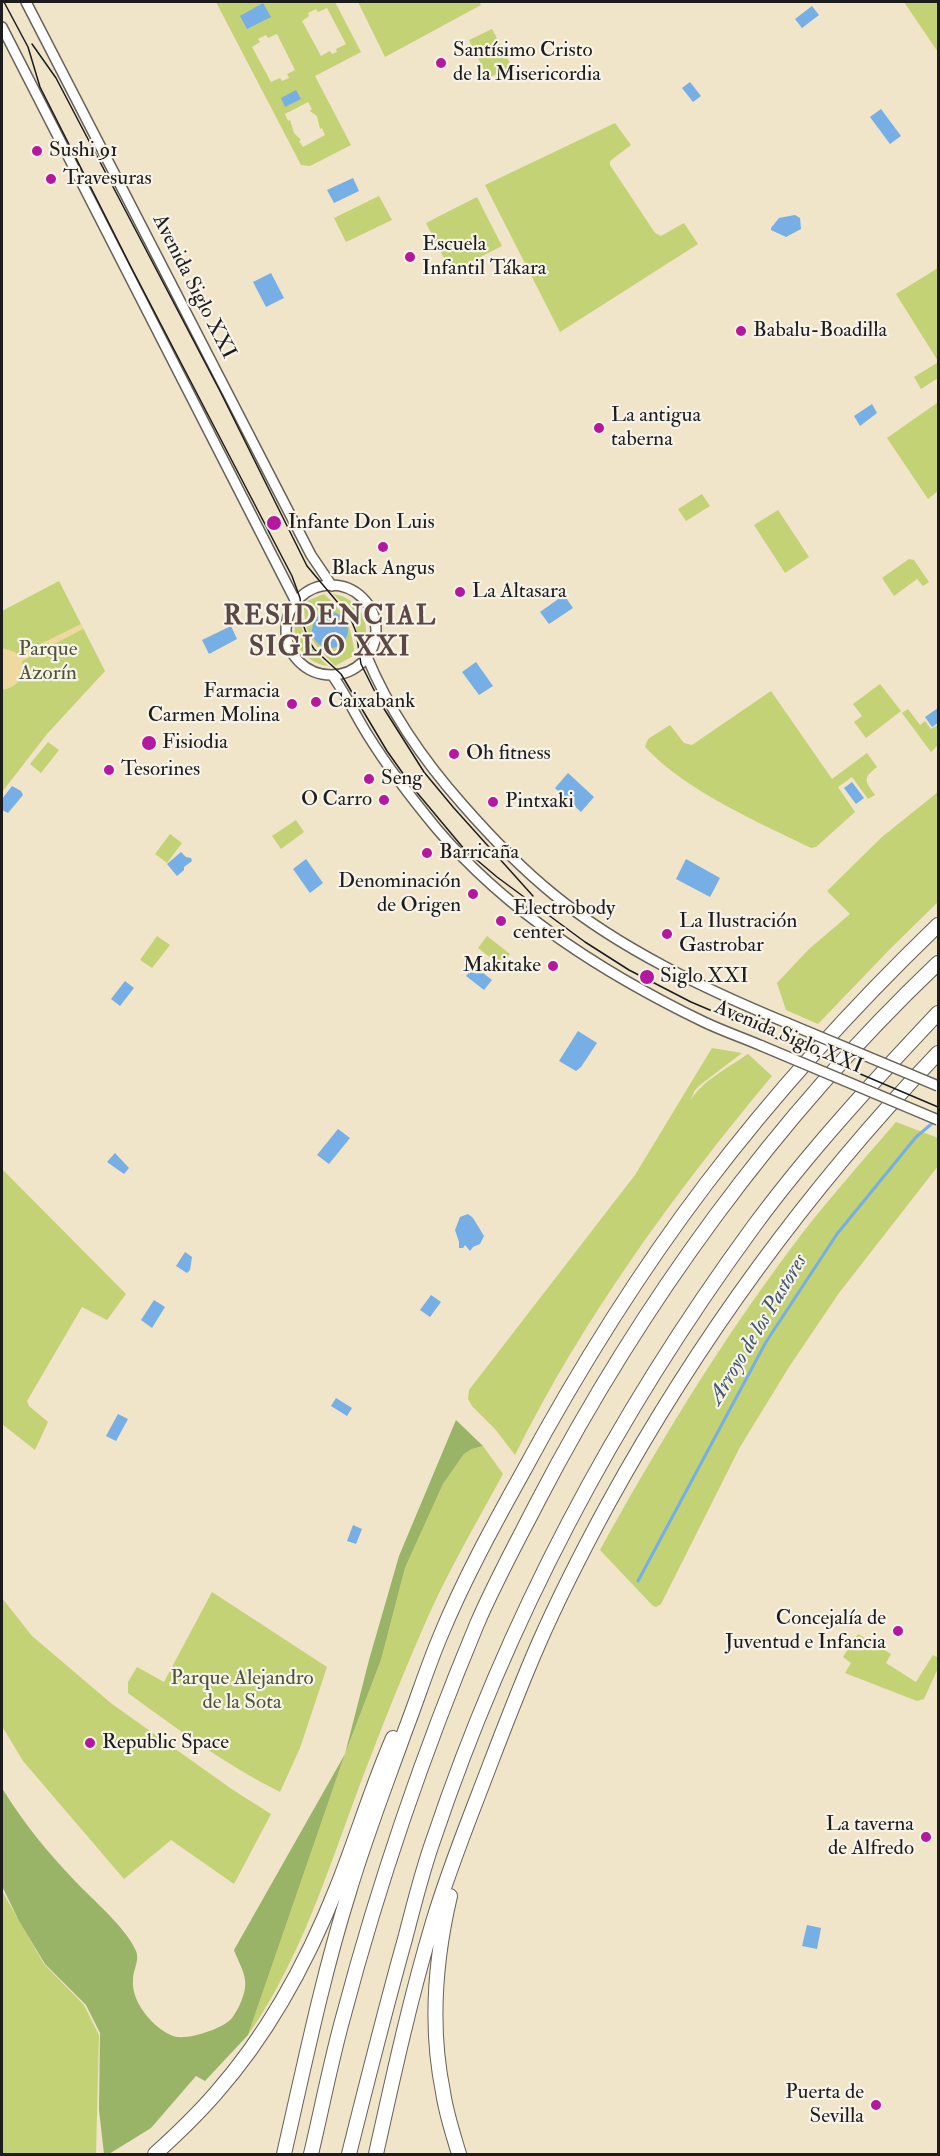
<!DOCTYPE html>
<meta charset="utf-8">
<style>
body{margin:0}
#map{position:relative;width:940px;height:2156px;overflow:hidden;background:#f0e4c9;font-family:"IM FELL Double Pica",serif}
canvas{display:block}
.frame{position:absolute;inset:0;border:3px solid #1c1c1c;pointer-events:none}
</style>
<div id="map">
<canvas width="940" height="2156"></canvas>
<div class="frame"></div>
</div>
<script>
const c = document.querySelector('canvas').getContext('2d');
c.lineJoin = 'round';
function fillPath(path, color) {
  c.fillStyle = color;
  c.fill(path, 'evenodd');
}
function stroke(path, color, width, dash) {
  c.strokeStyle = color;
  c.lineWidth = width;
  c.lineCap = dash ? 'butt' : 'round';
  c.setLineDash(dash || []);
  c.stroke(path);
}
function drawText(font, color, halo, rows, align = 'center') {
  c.font = font + ' "IM FELL Double Pica",serif';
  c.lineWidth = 4.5;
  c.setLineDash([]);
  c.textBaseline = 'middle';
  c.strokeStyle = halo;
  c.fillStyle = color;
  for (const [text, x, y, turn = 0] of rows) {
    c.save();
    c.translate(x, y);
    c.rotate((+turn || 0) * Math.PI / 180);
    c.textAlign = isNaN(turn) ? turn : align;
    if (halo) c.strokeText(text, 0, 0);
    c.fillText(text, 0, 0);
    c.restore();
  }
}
fillPath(new Path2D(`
 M 216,2 L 335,2 L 361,52 L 315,76 L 351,145 L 310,166 L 301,165 ZM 327,8 L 346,44 L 336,49 L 337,52 L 332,54 L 330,51 L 321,56 L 302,21 L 309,16 L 308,13 L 316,9 L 318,12 ZM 277,34 L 295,70 L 287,74 L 289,78 L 282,81 L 280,78 L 271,82 L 252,47 L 260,42 L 258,39 L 266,35 L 268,38 ZM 308,102 L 312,109 L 310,111 L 317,116 L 320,129 L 322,128 L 325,135 L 303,147 L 299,141 L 301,140 L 294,133 L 290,120 L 288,121 L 285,114 Z
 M 358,2 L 479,2 L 481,5 L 385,57 Z
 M 904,2 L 938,2 L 938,52 Z
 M 492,29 L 512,67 L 488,78 L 469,40 Z
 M 615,123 L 631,145 L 610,161 L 610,165 L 655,233 L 661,236 L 684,223 L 698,244 L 560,332 L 485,185 Z
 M 379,196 L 392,220 L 346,242 L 334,218 Z
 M 477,197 L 502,246 L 451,272 L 426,223 Z
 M 938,268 L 938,361 L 896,294 Z
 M 937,363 L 938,378 L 921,389 L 914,377 Z
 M 937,403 L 938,406 L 938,491 L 928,499 L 887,438 Z
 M 702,494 L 710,506 L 686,521 L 678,509 Z
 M 778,510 L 809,557 L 785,573 L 754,525 Z
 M 909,559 L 914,560 L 929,582 L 923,586 L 917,579 L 894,596 L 882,578 Z
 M 59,581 L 105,671 L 47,734 L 2,792 L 2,611 Z
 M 324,594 C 348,617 350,623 355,655 L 335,666 C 314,642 305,640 304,605 L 309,600 ZM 327,612 L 339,614 L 341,645 L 330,648 L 324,647 L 312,628 L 317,618 Z
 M 333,594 C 361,598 375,627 360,651 C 357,624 354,613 333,594 Z
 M 299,613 C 302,637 311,650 328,666 C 303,663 286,637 299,613 Z
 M 880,684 L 901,711 L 866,738 L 854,722 L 862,716 L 853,704 Z
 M 771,691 L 832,779 L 867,753 L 877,767 C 863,778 864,780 875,795 L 868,799 L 852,777 L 838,787 L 855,812 L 816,847 L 811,848 C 758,822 686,791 645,747 L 648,739 L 670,725 L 684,743 L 692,745 Z
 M 908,709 L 920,725 L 925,721 L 931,729 L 938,725 L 938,745 L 931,752 L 902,713 Z
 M 48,742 L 59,750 L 41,773 L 30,764 Z
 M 938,792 L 938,902 L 890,949 L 818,1024 L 786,1010 L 777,983 L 809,949 L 850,914 L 827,891 L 882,837 Z
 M 296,820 L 304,832 L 281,849 L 272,836 Z
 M 170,834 L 182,843 L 167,863 L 155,854 Z
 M 157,936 L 170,945 L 152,968 L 140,960 Z
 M 487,936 L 510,954 L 501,966 L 478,948 Z
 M 712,1048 L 742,1053 L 700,1085 L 695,1090 L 690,1101 C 703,1080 728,1068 748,1054 L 772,1076 C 675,1192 583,1318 515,1455 L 495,1429 L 472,1406 L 468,1399 L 469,1390 L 635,1175 Z
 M 896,1122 L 938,1138 L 938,1166 L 839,1293 L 789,1367 L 740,1447 L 661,1604 L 656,1607 L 653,1606 L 600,1550 C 657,1447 718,1346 789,1251 C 822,1206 860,1164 896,1122 Z
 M 2,1169 L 126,1294 L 107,1320 L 82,1307 L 27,1401 L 29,1406 L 48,1422 L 35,1450 L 2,1424 Z
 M 483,1446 L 503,1474 C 474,1527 443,1580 420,1635 C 403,1674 387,1714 372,1753 C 334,1849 307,1950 248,2035 L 345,1754 L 381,1660 L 405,1568 L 443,1484 L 464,1454 L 472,1449 Z
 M 212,1592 L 327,1667 L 300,1748 L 280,1792 C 226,1765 177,1729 128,1693 L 128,1682 L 137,1667 L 164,1682 Z
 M 2,1598 L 32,1636 L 112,1704 L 233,1790 L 271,1814 L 234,1884 L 171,1840 L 124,1879 L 23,1761 L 2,1726 Z
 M 858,1634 L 891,1654 L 886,1663 L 916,1682 L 933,1655 L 938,1658 L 938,1668 L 924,1699 L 917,1701 L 845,1673 L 851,1663 L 843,1657 Z
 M 2,1891 L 44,1964 L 84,2005 L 99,2035 L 96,2154 L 2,2154 Z`), '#c2d274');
fillPath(new Path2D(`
 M 456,1420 L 483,1446 L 472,1449 L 464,1454 L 443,1484 L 405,1568 L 381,1660 L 345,1754 L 248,2035 L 205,2081 L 196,2076 L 151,2128 L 109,2154 L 104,2154 L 99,2110 L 100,2033 L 86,2005 L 45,1964 L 19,1921 L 2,1886 L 2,1788 C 22,1821 48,1853 75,1881 C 92,1899 125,1927 135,1949 C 141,1959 133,1969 133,1980 C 131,2002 153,2028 173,2036 C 186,2041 223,2029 232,2018 C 239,2009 247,1991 245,1980 C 244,1970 237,1959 234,1950 L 345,1754 L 369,1660 L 399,1556 Z`), '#99b466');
fillPath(new Path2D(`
 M 81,624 L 83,629 L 22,661 C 23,677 19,687 2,690 L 2,648 L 15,652 L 18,655 Z`), '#eeda9e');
fillPath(new Path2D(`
 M 263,3 L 271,17 L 247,29 L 240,16 Z
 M 812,6 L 819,15 L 802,28 L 795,19 Z
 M 690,82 L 701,96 L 693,102 L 682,88 Z
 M 296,90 L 301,99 L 285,107 L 281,98 Z
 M 881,109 L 901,136 L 890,144 L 870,117 Z
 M 353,178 L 359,191 L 334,203 L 327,190 Z
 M 795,215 L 800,218 L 801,229 L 786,237 L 771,230 L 771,228 L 779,218 Z
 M 271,273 L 284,298 L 266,307 L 253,282 Z
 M 872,404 L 877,413 L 860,426 L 854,416 Z
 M 564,595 L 573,608 L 549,624 L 540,612 Z
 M312 630a18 18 0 1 1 36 0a18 18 0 1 1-36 0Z
 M 231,626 L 237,639 L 209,654 L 202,640 Z
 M 476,662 L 493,686 L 479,695 L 462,672 Z
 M 938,708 L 938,723 L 932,727 L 925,717 Z
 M 568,773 L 594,797 L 581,812 L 555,788 Z
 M 852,782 L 864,798 L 856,804 L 844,788 Z
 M 12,786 L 21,791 L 23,795 L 8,813 L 2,810 L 2,799 Z
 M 181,852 L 186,857 L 191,858 L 192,861 L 184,867 L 184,870 L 177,876 L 167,864 Z
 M 306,859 L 323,883 L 310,893 L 293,869 Z
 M 686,859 L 720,878 L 710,897 L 676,879 Z
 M 474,966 L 492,980 L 484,990 L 466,976 Z
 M 125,981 L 134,988 L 120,1006 L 111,999 Z
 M 578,1031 L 597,1043 L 581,1067 L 576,1071 L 559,1061 Z
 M 338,1129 L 350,1138 L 329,1164 L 317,1155 Z
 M 115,1153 L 129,1168 L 124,1174 L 107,1162 Z
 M 468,1214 L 473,1218 L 484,1236 L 480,1244 L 473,1247 L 470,1251 L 465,1245 L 463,1248 L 459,1248 L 459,1242 L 455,1230 L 460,1217 Z
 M 185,1252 L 192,1257 L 190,1270 L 187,1273 L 176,1266 Z
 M 431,1295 L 441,1302 L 430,1317 L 420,1310 Z
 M 154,1300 L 165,1307 L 152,1328 L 141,1320 Z
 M 336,1398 L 352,1408 L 347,1416 L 331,1406 Z
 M 118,1414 L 128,1419 L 116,1441 L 106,1436 Z
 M 353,1525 L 362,1529 L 356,1544 L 347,1541 Z
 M 807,1925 L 821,1928 L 817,1949 L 802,1946 Z`), '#76aee6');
stroke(new Path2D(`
 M 638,1581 L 766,1342 L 837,1234 L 916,1137 L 935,1121`), '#76aee6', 3);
const tertiary = new Path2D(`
 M 26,2 L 311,555 L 332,586
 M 2,27 L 296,602
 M286 630a45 45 0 1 1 90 0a45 45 0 1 1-90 0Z
 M 367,657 C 390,712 423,760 463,805 C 491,837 520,867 553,894 C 620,949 707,990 787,1023
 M 332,675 C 346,694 356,717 369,737 C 389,769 413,800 437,829 C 508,913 605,974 704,1022 C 723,1031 743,1038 762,1046`);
const motorway = new Path2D(`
 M 450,1896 C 435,1960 430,2028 443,2092 C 446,2113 453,2134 459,2154
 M 155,2154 C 176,2135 197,2115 216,2093 C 268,2034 308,1960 337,1887 C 357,1837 372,1786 393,1738
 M 284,2154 C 304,2067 322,1978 349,1892 C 365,1838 386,1784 405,1731 C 417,1700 427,1668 440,1637 C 463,1581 493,1526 523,1472 C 577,1372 637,1275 706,1184 C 776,1092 855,1005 938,925
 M 311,2154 C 322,2108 331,2060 344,2014 C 379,1882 424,1751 477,1624 C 495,1582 517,1542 538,1501 C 641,1303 776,1117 938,963
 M 349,2154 C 367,2082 385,2010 405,1939 C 414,1905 422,1871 434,1838 C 508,1618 617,1413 754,1226 C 810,1150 874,1081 938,1013
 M 376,2154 C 393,2077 410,1999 433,1922 C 449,1868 471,1815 491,1762 C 506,1723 521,1684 538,1645 C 559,1597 583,1550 608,1504 C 698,1340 809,1188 938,1053`);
stroke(tertiary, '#666259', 12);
stroke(motorway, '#666259', 16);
stroke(tertiary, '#fff', 9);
stroke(motorway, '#fff', 14);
stroke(new Path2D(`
 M 4,2 L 28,47 L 40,87 L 131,267 L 292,576 L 300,598 L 303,624 L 309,641 L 314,649 L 341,674 L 387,751 L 414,789 L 465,850 L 497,877 L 585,942 L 629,970 L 691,1002 L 938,1107
 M 32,44 L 56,78 L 221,393 L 307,566 L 350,617 L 356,632 L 361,664 L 381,704 L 424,772 L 453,807 L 533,896`), '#1c1c1c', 1.5);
const tertiaryBridge = new Path2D(`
 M 787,1023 L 938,1086
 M 762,1046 L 938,1120`);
stroke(tertiaryBridge, '#666259', 12, []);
stroke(tertiaryBridge, '#fff', 9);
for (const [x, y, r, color] of [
 [441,63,6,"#b5179e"],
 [37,151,6,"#b5179e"],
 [51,179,6,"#b5179e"],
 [410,257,6,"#b5179e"],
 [741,331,6,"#b5179e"],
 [599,428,6,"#b5179e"],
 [274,523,8,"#b5179e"],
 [383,547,6,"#b5179e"],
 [460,592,6,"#b5179e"],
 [316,702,6,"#b5179e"],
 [292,704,6,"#b5179e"],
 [149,743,8,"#b5179e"],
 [454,754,6,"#b5179e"],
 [109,770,6,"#b5179e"],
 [369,779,6,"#b5179e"],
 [384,800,6,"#b5179e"],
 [493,802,6,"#b5179e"],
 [427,853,6,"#b5179e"],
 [473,894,6,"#b5179e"],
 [501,921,6,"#b5179e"],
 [667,934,6,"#b5179e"],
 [553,966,6,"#b5179e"],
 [647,977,8,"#b5179e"],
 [898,1631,6,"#b5179e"],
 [90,1743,6,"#b5179e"],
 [926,1837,6,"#b5179e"],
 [876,2105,6,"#b5179e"]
]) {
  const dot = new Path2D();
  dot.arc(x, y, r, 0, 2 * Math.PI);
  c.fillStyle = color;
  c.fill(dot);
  stroke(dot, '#f7f3e8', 2);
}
drawText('21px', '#1c1c1c', '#f7f3e8', [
 ["Santísimo Cristo",453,51],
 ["de la Misericordia",453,75],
 ["Sushi 91",49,151],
 ["Travesuras",63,179],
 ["Escuela",422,245],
 ["Infantil Tákara",422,269],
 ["Babalu-Boadilla",753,331],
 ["La antigua",611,416],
 ["taberna",611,440],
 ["Infante Don Luis",288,523],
 ["Black Angus",383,569,"center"],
 ["La Altasara",472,592],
 ["Farmacia",280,692,"right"],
 ["Carmen Molina",280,716,"right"],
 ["Caixabank",328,702],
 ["Fisiodia",162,743],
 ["Oh fitness",466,754],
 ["Tesorines",121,770],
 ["Seng",381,779],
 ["O Carro",372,800,"right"],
 ["Pintxaki",505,802],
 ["Barricaña",439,853],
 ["Denominación",461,882,"right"],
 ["de Origen",461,906,"right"],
 ["Electrobody",513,909],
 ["center",513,933],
 ["La Ilustración",679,922],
 ["Gastrobar",679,946],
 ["Makitake",541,966,"right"],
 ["Siglo XXI",660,977],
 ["Concejalía de",886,1619,"right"],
 ["Juventud e Infancia",886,1643,"right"],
 ["Republic Space",102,1743],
 ["La taverna",914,1825,"right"],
 ["de Alfredo",914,1849,"right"],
 ["Puerta de",864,2093,"right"],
 ["Sevilla",864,2117,"right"]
], 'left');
drawText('21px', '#1c1c1c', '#f7f3e8', [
 ["Avenida Siglo XXI",193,287,63],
 ["Avenida Siglo XXI",788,1038,23]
]);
drawText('21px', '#4e5336', '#f7f3e8', [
 ["Parque",48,650],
 ["Azorín",48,674],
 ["Parque Alejandro",242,1679],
 ["de la Sota",242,1703]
]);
drawText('italic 22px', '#40566d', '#f7f3e8', [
 ["Arroyo de los Pastores",759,1330,-59]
]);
c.letterSpacing = '1.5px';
drawText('bold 27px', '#5b4744', '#f7f3e8', [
 ["RESIDENCIAL",330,618],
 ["SIGLO XXI",330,649]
]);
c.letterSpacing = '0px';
</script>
